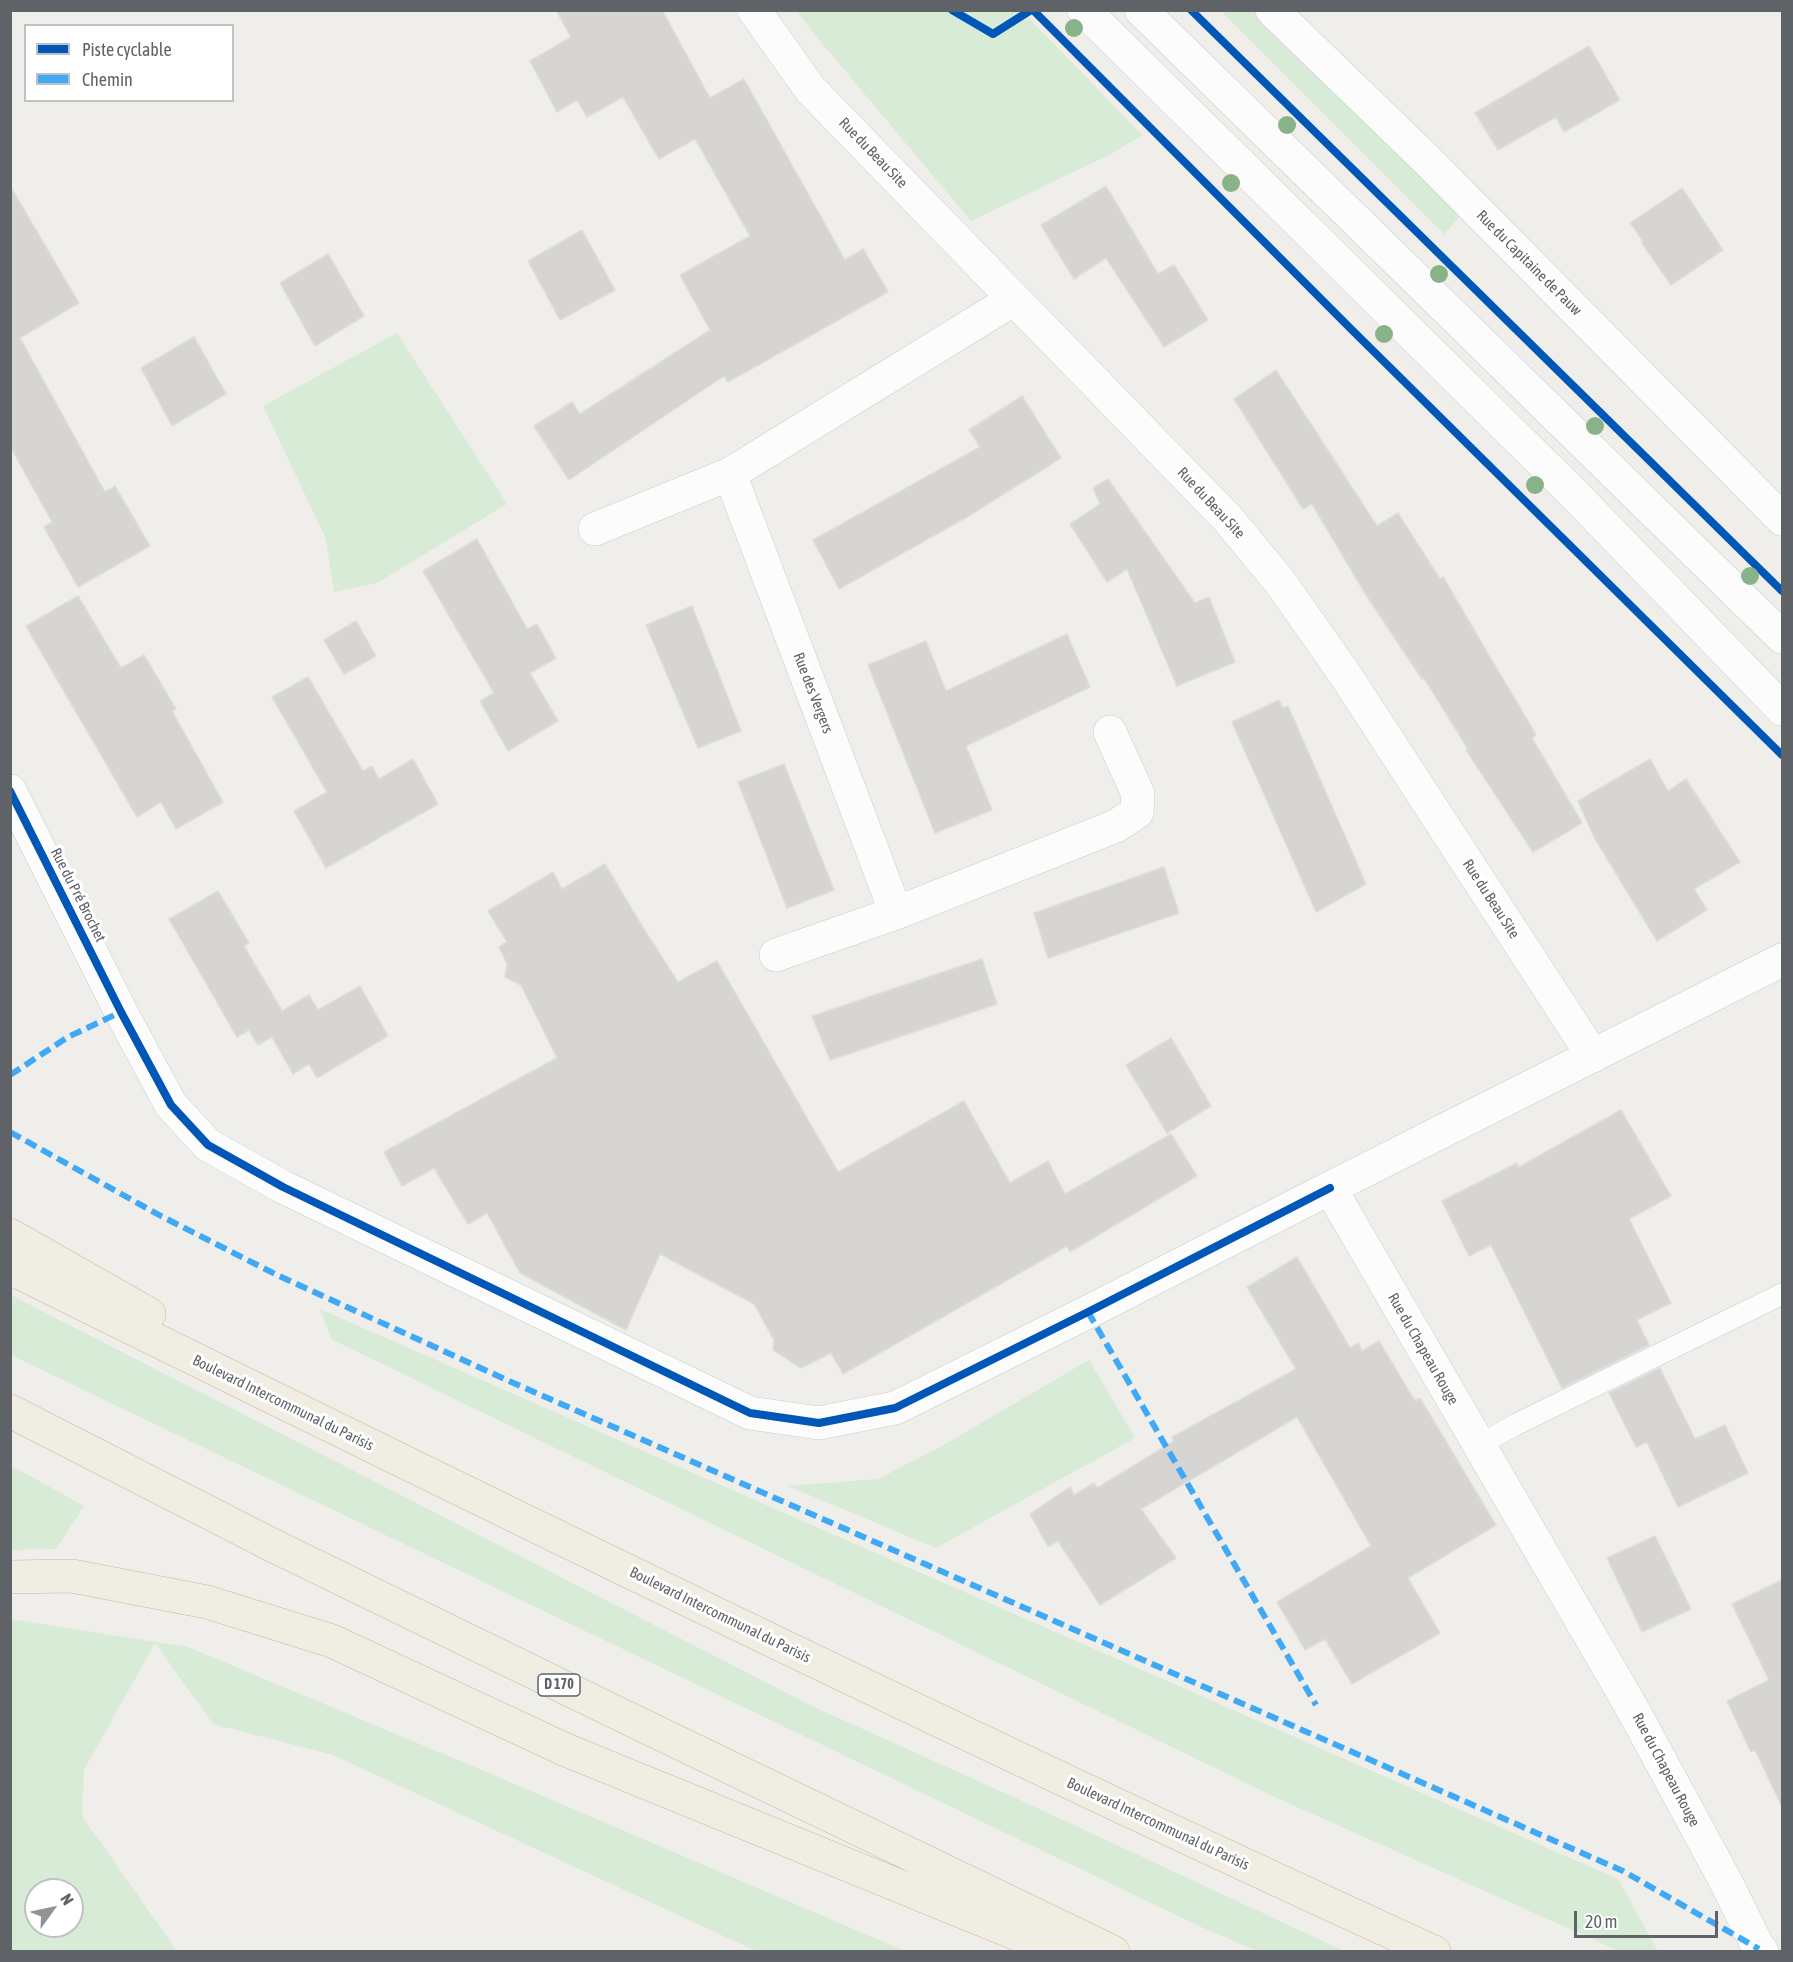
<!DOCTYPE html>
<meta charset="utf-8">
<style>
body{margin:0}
#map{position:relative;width:1793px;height:1962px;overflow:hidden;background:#efeeea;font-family:"Asap Condensed",sans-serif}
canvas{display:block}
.frame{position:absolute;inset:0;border:12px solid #5f6368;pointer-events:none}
.legend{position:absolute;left:24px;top:24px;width:210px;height:78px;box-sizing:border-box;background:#fff;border:2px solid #bfc1c3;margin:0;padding:8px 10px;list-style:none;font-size:18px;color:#5f6368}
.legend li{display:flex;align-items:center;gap:12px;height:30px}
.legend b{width:30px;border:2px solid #bfc1c3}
.north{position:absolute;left:24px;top:1878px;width:60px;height:60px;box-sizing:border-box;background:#fff;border:2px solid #bfc1c3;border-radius:50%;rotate:57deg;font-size:16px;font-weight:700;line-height:24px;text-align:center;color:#5f6368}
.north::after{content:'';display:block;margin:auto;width:21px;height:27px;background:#919496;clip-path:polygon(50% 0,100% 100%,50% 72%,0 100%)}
.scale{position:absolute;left:1574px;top:1911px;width:144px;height:27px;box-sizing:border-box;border:3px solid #5f6368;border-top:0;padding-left:8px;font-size:18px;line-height:21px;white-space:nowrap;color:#5f6368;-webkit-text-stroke:4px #fff;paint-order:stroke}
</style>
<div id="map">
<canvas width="1793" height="1962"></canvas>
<div class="frame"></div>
<ul class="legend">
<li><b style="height:8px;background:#0057b8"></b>Piste cyclable</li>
<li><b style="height:8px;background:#3fa9f5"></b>Chemin</li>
</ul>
<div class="north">N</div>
<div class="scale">20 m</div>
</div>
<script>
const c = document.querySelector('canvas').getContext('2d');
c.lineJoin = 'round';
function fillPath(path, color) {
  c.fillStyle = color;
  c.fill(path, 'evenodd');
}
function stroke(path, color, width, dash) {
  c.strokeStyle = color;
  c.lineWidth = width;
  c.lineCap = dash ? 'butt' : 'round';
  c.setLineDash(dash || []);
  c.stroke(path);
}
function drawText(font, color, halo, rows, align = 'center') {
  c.font = font + ' "Asap Condensed",sans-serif';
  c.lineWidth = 6;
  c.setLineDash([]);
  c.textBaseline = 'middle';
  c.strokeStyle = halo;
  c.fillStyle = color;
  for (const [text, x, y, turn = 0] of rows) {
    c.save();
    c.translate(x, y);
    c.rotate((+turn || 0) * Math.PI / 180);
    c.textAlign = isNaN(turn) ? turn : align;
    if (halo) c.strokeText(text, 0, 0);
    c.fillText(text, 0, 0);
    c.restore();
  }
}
fillPath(new Path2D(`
 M 797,11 L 1022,11 L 1142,135 L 1115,152 L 971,221 L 810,29 Z
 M 1221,11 L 1298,11 L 1477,198 L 1444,234 Z
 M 397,333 L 507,504 L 377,583 L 334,592 L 326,539 L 263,406 Z
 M 11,1295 L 814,1707 L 1020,1800 L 1344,1951 L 1257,1951 L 1197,1925 L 11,1355 Z
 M 320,1309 L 1618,1879 L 1658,1951 L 1619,1951 L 1277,1798 L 331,1339 Z
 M 1089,1360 L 1135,1438 L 936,1548 L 788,1486 L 878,1479 L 942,1446 Z
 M 10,1465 L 84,1506 L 56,1549 L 11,1550 Z
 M 10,1619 L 188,1647 L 489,1773 L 905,1951 L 756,1951 L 333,1755 L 213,1724 L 155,1643 L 84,1770 L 82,1816 L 177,1951 L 11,1951 ZM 36,1890 L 72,1890 L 72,1926 L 36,1926 Z`), '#d8ebd6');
const building = new Path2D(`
 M 556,10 L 662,10 L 710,98 L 744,79 L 845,260 L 863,249 L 888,292 L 728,382 L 724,376 L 569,480 L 534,426 L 572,402 L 580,414 L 710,330 L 680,275 L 750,236 L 695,139 L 659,159 L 623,97 L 587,117 L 577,100 L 557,112 L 530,61 L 571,37 Z
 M 1589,46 L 1620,100 L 1564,132 L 1556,117 L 1498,150 L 1475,113 Z
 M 10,186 L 79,303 L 20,338 L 105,492 L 115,486 L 150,546 L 78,587 L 44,527 L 52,522 L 10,446 Z
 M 1106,186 L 1158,274 L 1174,265 L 1208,320 L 1164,347 L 1106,258 L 1074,279 L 1041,225 Z
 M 1682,188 L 1723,250 L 1671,285 L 1641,242 L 1643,241 L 1630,223 Z
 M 582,230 L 615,290 L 560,320 L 528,261 Z
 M 328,254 L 364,316 L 315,346 L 280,283 Z
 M 194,337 L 226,394 L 172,426 L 141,368 Z
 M 1276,370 L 1377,526 L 1398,513 L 1440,579 L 1443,577 L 1536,735 L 1532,738 L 1582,823 L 1533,852 L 1466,750 L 1468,749 L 1424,678 L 1422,679 L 1366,595 L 1312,504 L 1303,509 L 1234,399 Z
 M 1022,396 L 1061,458 L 967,517 L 839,589 L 813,540 L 980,447 L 969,430 Z
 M 1108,479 L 1195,603 L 1209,597 L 1235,662 L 1177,686 L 1127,569 L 1107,582 L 1070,524 L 1100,504 L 1093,488 Z
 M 477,539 L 527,629 L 537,624 L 556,658 L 530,673 L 558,721 L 508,751 L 480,701 L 494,693 L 423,571 Z
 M 78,596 L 121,668 L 144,655 L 176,709 L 172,711 L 223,802 L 176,829 L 161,802 L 137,817 L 26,626 Z
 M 692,606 L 741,731 L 698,748 L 646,625 Z
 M 356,621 L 376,656 L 344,674 L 324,640 Z
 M 1067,634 L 1090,687 L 966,746 L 992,810 L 935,833 L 868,665 L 926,641 L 946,691 Z
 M 308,677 L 363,771 L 372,766 L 379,779 L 413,759 L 438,804 L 326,868 L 294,811 L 327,792 L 272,697 Z
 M 1279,700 L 1283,708 L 1288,706 L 1366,884 L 1316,912 L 1232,722 Z
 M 1650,759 L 1668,791 L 1686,779 L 1740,862 L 1694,889 L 1707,910 L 1657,941 L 1594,837 L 1578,801 Z
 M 784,764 L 834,890 L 787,908 L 738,782 Z
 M 605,864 L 642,926 L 678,982 L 717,961 L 838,1172 L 964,1101 L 1010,1183 L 1048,1161 L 1065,1194 L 1171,1134 L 1197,1176 L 1070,1252 L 1067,1246 L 843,1374 L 831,1353 L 801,1368 L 773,1350 L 774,1340 L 754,1304 L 660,1254 L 626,1330 L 520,1273 L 487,1213 L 468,1224 L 434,1168 L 402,1186 L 384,1152 L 557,1058 L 521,985 L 505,977 L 507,964 L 499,947 L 507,942 L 488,911 L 553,872 L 562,889 Z
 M 1164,867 L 1179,913 L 1048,958 L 1034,913 Z
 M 218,891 L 249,943 L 244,946 L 282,1011 L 309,995 L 318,1010 L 360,986 L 388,1036 L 317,1078 L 309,1064 L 293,1074 L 272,1037 L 258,1045 L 249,1030 L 237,1037 L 169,919 Z
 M 982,959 L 997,1004 L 830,1060 L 812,1016 Z
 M 1171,1038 L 1211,1106 L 1167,1133 L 1126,1065 Z
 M 1621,1110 L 1671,1196 L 1629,1219 L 1671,1303 L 1637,1320 L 1649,1345 L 1562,1388 L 1491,1245 L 1469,1256 L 1442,1201 L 1517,1163 L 1519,1167 Z
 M 1297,1257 L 1350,1348 L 1358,1343 L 1362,1351 L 1379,1341 L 1415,1401 L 1420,1398 L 1496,1525 L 1408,1578 L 1440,1633 L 1352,1684 L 1325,1639 L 1305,1650 L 1277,1602 L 1371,1546 L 1297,1417 L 1141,1509 L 1176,1558 L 1100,1605 L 1058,1541 L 1048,1547 L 1030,1514 L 1070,1487 L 1074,1495 L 1094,1483 L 1097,1488 L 1174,1441 L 1172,1437 L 1296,1369 L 1247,1287 Z
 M 1660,1368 L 1695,1439 L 1725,1425 L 1748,1473 L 1678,1507 L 1647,1442 L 1636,1447 L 1609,1393 Z
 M 1655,1536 L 1691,1609 L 1642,1632 L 1607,1558 Z
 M 1782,1580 L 1782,1807 L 1755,1750 L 1751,1752 L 1727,1701 L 1769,1680 L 1732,1604 Z`);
fillPath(building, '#d6d5d3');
stroke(building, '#deddd9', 1.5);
const lane = new Path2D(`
 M 1479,1445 L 1515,1425 L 1782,1294`);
const street = new Path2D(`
 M 754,10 L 811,90 L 1228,519 L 1280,582 L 1344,673 L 1593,1056
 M 1272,10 L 1427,160 L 1782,519
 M 730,474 L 896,913
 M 595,529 L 730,474 L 1014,299
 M 10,791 L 121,1012 L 171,1105 L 208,1145 L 283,1187 L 750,1413 L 819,1423 L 895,1408 L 1088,1312 L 1330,1188
 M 776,955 L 896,913 L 1116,826 L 1137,812 L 1138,794 L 1110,732
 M 1762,1952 L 1759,1949 L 1726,1882 L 1632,1708 L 1330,1188 L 1782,960`);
const secondary = new Path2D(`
 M 1084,10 L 1575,495 L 1782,709
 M 1141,10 L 1782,637`);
const highway = new Path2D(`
 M 10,1235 L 149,1314
 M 10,1268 C 482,1501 955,1733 1434,1952
 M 10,1411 L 274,1546 L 615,1712 L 1113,1952
 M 10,1577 L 72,1576 L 207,1602 L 332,1641 L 566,1750 L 1061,1952`);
stroke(lane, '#cbcccc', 22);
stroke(street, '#cbcccc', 34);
stroke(secondary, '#cacacb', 34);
stroke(highway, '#c8b996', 34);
stroke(lane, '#fdfcfc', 21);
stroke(street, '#fdfcfc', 33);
stroke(secondary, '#fdfcfc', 33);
stroke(highway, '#f0ede3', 33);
stroke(new Path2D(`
 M 10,1075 L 68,1037 L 121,1012
 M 10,1132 L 161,1216 L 277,1275 L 518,1385 L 1623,1871 L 1759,1949
 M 1088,1312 L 1316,1705`), '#3fa9f5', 6, [12, 6]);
stroke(new Path2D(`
 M 952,10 L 993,34 L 1031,10
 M 1033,10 L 1350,328 L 1782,755
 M 1191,10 L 1782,591
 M 10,791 L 121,1012 L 171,1105 L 208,1145 L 283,1187 L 750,1413 L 819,1423 L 895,1408 L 1088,1312 L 1330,1188`), '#0057b8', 8);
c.fillStyle = '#88b388';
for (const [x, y] of [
 [1074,28],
 [1287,125],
 [1231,183],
 [1439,274],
 [1384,334],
 [1595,426],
 [1535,485],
 [1750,576]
]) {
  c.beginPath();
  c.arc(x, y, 9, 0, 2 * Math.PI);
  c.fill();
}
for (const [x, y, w] of [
 [559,1685,42]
]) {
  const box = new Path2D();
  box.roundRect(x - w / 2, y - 11, w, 22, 4.5);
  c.fillStyle = '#fff';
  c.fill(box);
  stroke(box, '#5f6368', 1.5);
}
drawText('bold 14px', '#5f6368', null, [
 ["D 170",559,1685]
]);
drawText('15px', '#5f6368', '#fff', [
 ["Rue du Beau Site",873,153,46],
 ["Rue du Capitaine de Pauw",1529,263,45],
 ["Rue du Beau Site",1211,503,47],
 ["Rue des Vergers",813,693,69],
 ["Rue du Pré Brochet",78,895,63],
 ["Rue du Beau Site",1491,899,57],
 ["Rue du Chapeau Rouge",1423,1349,60],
 ["Boulevard Intercommunal du Parisis",283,1403,26],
 ["Boulevard Intercommunal du Parisis",720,1615,26],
 ["Rue du Chapeau Rouge",1666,1770,62],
 ["Boulevard Intercommunal du Parisis",1158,1824,25]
]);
</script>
